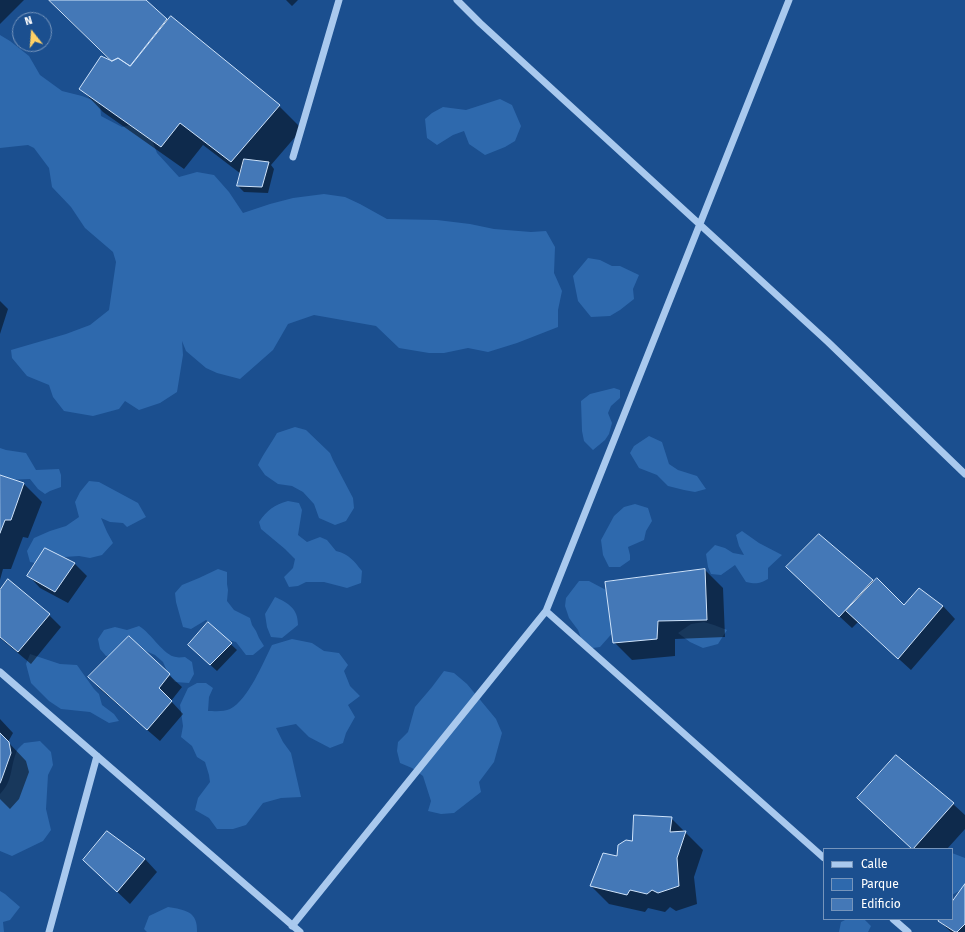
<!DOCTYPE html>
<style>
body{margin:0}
#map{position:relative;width:965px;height:932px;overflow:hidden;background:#1b4f8f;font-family:"Fira Sans",sans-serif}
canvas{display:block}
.legend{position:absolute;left:823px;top:848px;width:130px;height:72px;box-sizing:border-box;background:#1b4f8f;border:1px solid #7695bc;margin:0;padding:5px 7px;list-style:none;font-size:12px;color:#fff}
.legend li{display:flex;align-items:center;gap:8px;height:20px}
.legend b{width:20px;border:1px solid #7695bc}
.north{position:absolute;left:12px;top:12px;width:40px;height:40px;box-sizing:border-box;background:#1b4f8f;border:1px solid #7695bc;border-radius:50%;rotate:343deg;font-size:11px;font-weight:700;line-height:16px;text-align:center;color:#fff}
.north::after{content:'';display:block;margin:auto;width:14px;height:18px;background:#ffd166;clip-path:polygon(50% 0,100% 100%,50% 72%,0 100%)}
</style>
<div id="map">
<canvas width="965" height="932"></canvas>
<ul class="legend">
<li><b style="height:5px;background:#a9c9ee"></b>Calle</li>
<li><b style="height:11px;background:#2e69ad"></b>Parque</li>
<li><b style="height:11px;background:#4478b7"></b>Edificio</li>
</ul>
<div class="north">N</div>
</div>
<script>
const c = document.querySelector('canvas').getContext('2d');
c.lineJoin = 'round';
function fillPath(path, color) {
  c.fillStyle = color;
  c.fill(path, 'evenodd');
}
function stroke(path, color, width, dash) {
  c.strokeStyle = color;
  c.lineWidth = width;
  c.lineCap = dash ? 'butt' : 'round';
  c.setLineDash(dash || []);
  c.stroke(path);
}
fillPath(new Path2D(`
 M 0,35 L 10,41 L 29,56 L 40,75 L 62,91 L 82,96 L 100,103 L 101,116 L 122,127 L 138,123 L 152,140 L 157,153 L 179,177 L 197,172 L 214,175 L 229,192 L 243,213 L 270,204 L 293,198 L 324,194 L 345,197 L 360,204 L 387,219 L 437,220 L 470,224 L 494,229 L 531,232 L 546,231 L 555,247 L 554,273 L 562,291 L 558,310 L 558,327 L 517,343 L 488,352 L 468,348 L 444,353 L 429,353 L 399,348 L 376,326 L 314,315 L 288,324 L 273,350 L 240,379 L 217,373 L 206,368 L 186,351 L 182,341 L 183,355 L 177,392 L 160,403 L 139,410 L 125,401 L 119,409 L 93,416 L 64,411 L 53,397 L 49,385 L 27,376 L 12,358 L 11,350 L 66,334 L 90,325 L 109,310 L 116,262 L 113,252 L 85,228 L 71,207 L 52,187 L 49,168 L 34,148 L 28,145 L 0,148 Z
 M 500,99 L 512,105 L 521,126 L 515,141 L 505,147 L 485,155 L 469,144 L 464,131 L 453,135 L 437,145 L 427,138 L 425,119 L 432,113 L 443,107 L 466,110 Z
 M 588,258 L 600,260 L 612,266 L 620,266 L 639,275 L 633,289 L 634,299 L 620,310 L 610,316 L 591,317 L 578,301 L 573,276 Z
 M 614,388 L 620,390 L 620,398 L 611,406 L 608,413 L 612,423 L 609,434 L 605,440 L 593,450 L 584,441 L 582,431 L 581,401 L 590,394 Z
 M 295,427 L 306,430 L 330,453 L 333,460 L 353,498 L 354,508 L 346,521 L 335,525 L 319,518 L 314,504 L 303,492 L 292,486 L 278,484 L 265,475 L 258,465 C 263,454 271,444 277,433 Z
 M 649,436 L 662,442 L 669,464 L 678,470 L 697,476 L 706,489 L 695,492 L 684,490 L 668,486 L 657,475 L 639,468 L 630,453 L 634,446 Z
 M 0,448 L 6,450 L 26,453 L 36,470 L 59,469 L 61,475 L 61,487 L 50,491 L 45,494 L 38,489 L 30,479 L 4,480 L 0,479 Z
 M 89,481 L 99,482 L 138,503 L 146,517 L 127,527 L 123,523 L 110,522 L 101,518 L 107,532 L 113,543 L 102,555 L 90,558 L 79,556 L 64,557 L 46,565 L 30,562 L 27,551 L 34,538 L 50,531 L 66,526 L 79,517 L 75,502 L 80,492 Z
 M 288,501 L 299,503 L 302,510 L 298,535 L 307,542 L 320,537 L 327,540 L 336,551 C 349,554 354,561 362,571 L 361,583 L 347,588 L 324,582 L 306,582 L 298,586 L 289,587 L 284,577 L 293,568 L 295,559 L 285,549 L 261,529 L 259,522 C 267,510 274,505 288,501 Z
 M 635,504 L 648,508 L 652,521 L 646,531 L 644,540 L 628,547 L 630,555 L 630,560 L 620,567 L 609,567 L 603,555 L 601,540 L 614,516 L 624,507 Z
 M 742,531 L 759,543 L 782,555 L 768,568 L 768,579 C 759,584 756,584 746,582 L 735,565 L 721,575 L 711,574 L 708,567 L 706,554 L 715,545 L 725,548 L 733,553 L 744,555 L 739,546 L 736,535 Z
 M 218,569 L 227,572 L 227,584 L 228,590 L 227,601 L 234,610 L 250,618 L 252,625 L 256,631 L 259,638 L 264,646 L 253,655 L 246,655 L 236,642 L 224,639 L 215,628 L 206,620 L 191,629 L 183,627 L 176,602 L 175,593 L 182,585 L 199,578 Z
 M 579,581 L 589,581 L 606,590 L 616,629 L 600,647 L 585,649 L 578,630 L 569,618 L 565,606 L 566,598 Z
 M 275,597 C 288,603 298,608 298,625 L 282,638 L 271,637 L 267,627 L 265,614 Z
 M 704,622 L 714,625 L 727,630 L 718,644 L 703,648 L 690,642 L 678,633 L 691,624 Z
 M 139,626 C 151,633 164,656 176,657 C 179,658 182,657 185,657 L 192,662 L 194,674 L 189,683 L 175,682 L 167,671 L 163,662 L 155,655 L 146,651 L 140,646 L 135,644 L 113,655 L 106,656 L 100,649 L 98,639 L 104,630 L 115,627 L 127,630 Z
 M 292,639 L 312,643 L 324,651 L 339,653 L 348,665 L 344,671 L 350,686 L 360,696 L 348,705 L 355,717 L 346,733 L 343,743 L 330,748 L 309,737 L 296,724 L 276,728 L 283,742 L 291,753 L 301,797 L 281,798 L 263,803 L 246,825 L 233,829 L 217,829 L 209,818 L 195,810 L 198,798 L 210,782 L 209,775 L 205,762 L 197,757 L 192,746 L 181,737 L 183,726 L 180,705 L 188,688 L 197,683 L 206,683 L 213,688 L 209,697 L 208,711 C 214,711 224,712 230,709 C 248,700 263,663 272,645 Z
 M 30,654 L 60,664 L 77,665 L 94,689 L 99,694 L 102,705 L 114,714 L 119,721 L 109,723 L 90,712 L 61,709 L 49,701 L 31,683 L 26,664 Z
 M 444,671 L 454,673 L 467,684 L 496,719 L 502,733 L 494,762 L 479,782 L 481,792 L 454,813 L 441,814 L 428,811 L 431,801 L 423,776 L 412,768 L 400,763 L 397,751 L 398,742 L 408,732 L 415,707 L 432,687 Z
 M 40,741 L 51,752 L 53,765 L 48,775 L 46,809 L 51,830 L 43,841 L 12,856 L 0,851 L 0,794 C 13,781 10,768 16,753 C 17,749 21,746 24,743 Z
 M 952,853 L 965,858 L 965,885 L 964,888 L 952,895 Z
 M 0,891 L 5,894 L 20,907 L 10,920 L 3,922 L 4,932 L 0,932 Z
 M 168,907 C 185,910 198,911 197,932 L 147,932 L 144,929 L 149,916 Z
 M 847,919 L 864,919 L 871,926 L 868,932 L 839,932 L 841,922 Z`), '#2e69ad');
fillPath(new Path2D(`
 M 0,0 L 24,0 L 0,24 Z
 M 49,0 L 144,0 L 168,21 L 279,106 L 302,129 L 271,165 L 274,169 L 268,193 L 244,192 L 238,186 L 241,174 L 203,145 L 184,169 L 103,112 L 81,89 L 114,63 Z
 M 286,0 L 298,0 L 292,6 Z
 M 0,301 L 8,309 L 0,334 Z
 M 0,476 L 24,484 L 42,502 L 28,538 L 23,537 L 11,569 L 3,569 L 0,580 Z
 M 45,549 L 75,564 L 87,576 L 68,603 L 40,588 L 28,575 Z
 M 705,570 L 723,588 L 725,637 L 675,639 L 675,656 L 632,660 L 614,642 L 606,583 Z
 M 800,580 L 872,580 L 904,606 L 920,589 L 943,606 L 955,619 L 911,670 L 858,622 L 852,628 Z
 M 0,592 L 49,615 L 61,627 L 31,664 L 0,638 Z
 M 208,623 L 237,650 L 217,671 L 195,651 Z
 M 169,675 L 182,687 L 171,701 L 183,714 L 160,741 L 101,690 L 89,677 Z
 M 0,719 L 13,733 L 8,742 L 26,761 L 29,772 L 19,799 L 10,809 L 0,799 Z
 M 897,757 L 953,804 L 965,815 L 965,829 L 947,849 L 912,849 L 858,798 Z
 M 671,818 L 703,850 L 694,877 L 697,904 L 676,911 L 670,907 L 665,912 L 648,908 L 645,912 L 609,904 L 591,886 L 632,842 Z
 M 145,859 L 157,872 L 130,904 L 84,860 Z
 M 965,886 L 965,932 L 951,932 L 939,921 L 940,919 L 952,919 L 952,903 Z`), '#0007');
const building = new Path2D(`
 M 49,0 L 146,0 L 167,19 L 130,66 L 118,58 L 112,61 Z
 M 171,16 L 280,105 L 231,162 L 180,123 L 161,147 L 79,89 L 101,56 L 112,61 L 118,58 L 130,66 Z
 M 244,159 L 269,162 L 262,187 L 237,186 Z
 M 0,475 L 24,483 L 11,520 L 5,520 L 0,533 Z
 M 819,534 L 873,580 L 839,617 L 786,567 Z
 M 45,548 L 75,563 L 55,592 L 27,576 Z
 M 705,569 L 707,620 L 658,621 L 657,639 L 613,643 L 605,582 Z
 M 877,578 L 904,605 L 919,588 L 943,606 L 898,659 L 846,611 Z
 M 8,579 L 50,614 L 18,652 L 0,637 L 0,590 Z
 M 208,622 L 232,643 L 210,665 L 188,645 Z
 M 129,636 L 170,674 L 159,688 L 172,701 L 147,730 L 88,677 Z
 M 0,733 L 9,742 L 11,753 L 1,781 L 0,783 Z
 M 896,755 L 954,803 L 913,849 L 912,849 L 857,798 Z
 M 634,815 L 672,817 L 670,832 L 686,831 L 677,858 L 679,886 L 658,893 L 652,890 L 647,894 L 630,890 L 627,895 L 590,886 L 603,853 L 617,856 L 618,845 L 626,840 L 632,841 Z
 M 107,831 L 145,859 L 117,892 L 83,860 Z
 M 965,884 L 965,924 L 957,932 L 955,932 L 938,921 L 939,919 L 952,919 L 952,902 Z`);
fillPath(building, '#4478b7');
stroke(building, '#cfe3fa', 1);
stroke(new Path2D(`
 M 457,0 L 480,23 L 828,342 L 965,474
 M 293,157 L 339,0
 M 546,611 L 824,858
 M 0,672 L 300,932
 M 893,919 L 908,932
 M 292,926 L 546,611 L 789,0
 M 49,932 L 97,756`), '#a9c9ee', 7);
</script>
